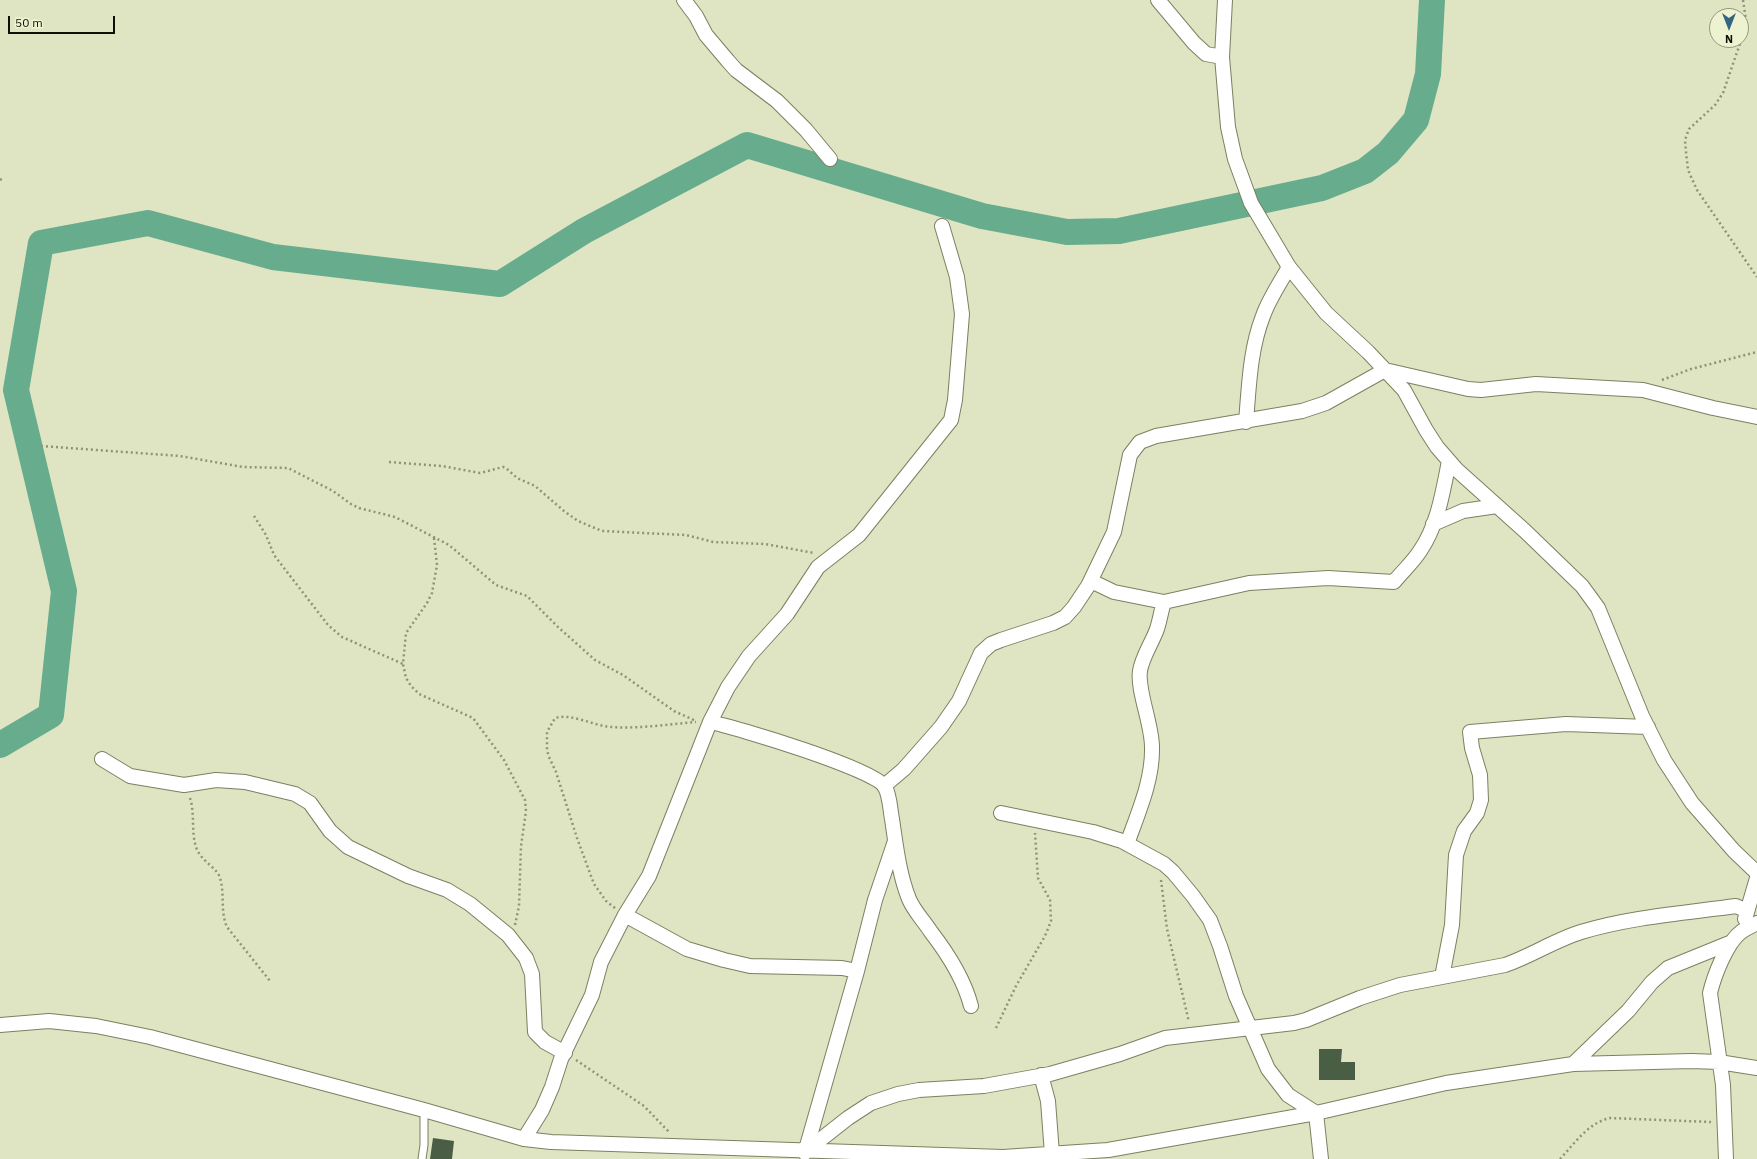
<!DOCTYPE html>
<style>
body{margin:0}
#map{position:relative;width:1757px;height:1159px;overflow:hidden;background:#dfe5c3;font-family:"IBM Plex Sans",sans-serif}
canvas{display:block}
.north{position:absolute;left:1709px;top:8px;width:40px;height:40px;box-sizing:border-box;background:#edf3d0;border:1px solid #94987f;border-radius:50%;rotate:180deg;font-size:11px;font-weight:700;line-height:16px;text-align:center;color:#0e1005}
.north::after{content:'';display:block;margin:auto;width:14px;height:18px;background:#346684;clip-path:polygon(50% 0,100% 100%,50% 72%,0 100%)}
.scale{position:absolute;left:8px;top:16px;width:107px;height:18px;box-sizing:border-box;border:2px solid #0e1005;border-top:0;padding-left:5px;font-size:12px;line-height:14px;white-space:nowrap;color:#0e1005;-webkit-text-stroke:3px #edf3d0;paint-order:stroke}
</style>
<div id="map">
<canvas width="1757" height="1159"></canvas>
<div class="north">N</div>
<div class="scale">50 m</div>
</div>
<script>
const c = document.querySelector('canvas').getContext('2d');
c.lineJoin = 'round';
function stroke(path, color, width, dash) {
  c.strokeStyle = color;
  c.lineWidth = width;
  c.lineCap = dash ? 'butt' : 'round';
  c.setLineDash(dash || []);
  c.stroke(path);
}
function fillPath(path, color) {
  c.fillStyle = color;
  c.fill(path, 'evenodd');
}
stroke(new Path2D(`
 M 0,745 L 51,715 L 64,591 L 16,390 L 41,243 L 148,223 L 273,257 L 500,284 L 584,231 L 747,145 L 982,216 L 1067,232 L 1119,231 L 1322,188 L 1365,171 L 1388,153 L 1416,120 L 1428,74 L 1432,0`), '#67ac8d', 26);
fillPath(new Path2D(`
 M 1319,1049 L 1342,1049 L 1341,1062 L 1355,1062 L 1355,1080 L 1319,1080 Z
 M 433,1138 L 454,1141 L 452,1159 L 430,1159 Z`), '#4a5e45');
const service = new Path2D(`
 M 422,1159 L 424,1145 L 424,1110`);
const minor = new Path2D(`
 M 684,0 L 696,16 L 706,35 L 728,61 L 736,70 L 777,101 L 806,130 L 830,159
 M 1158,0 L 1194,43 L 1206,54 L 1222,57
 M 1225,0 L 1222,57 L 1228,127 L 1235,159 L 1251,203 L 1289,267 L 1326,313 L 1368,352 L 1404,390 L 1426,430 L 1437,447 L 1457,470 L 1525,531 L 1582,586 L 1598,608 L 1642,716 L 1664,760 L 1692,803 L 1734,851 L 1757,873
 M 1246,422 C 1249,386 1250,349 1263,316 C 1269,299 1280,283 1289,267
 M 1433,524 L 1463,511 L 1497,506
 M 1091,581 L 1114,592 L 1164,602 L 1249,583 L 1328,578 L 1394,582 C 1402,572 1413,562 1420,551 C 1438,525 1443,491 1449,461
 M 710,722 C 735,727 875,769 885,787 C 890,796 890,809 892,819 C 896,846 899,874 909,899 C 914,911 924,921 931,932 C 948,954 964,979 971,1006
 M 102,759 L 130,776 L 184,785 L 216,780 L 245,782 L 295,794 L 310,803 L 330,831 L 348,847 L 408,876 L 447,890 L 470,904 L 508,935 L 526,958 L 532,974 L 535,1032 L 545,1042 L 565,1053
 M 884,786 L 904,769 L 941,727 L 959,701 L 981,653 L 991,644 L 1001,640 L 1053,623 L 1065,617 L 1074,607 L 1088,586 L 1114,532 L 1130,455 L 1140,442 L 1156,436 L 1302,411 L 1326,403 L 1385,370 L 1468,389 L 1481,390 L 1536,384 L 1643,390 L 1713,408 L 1757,417
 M 1001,813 L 1093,832 L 1122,841 L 1164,864 L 1173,872 L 1193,896 L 1210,920 L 1220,946 L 1236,996 L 1268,1069 L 1288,1095 L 1316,1113 L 1321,1159
 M 1127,844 C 1138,813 1153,780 1152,747 C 1152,724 1137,690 1140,671 C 1142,657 1152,643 1157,629 C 1160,620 1161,611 1164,602
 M 625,915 L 687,949 L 724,960 L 750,966 L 842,968 L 857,971
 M 1745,919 L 1757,878
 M 1442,977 L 1452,925 L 1456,855 L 1464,831 L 1477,813 L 1481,800 L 1480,775 L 1472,748 L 1470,732 L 1566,724 L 1648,727
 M 0,1025 L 49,1021 L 96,1026 L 150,1037 L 424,1110 L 524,1139 L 551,1142 L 1003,1157 L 1108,1150 L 1316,1113 L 1446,1083 L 1573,1064 L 1692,1061 L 1719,1062 L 1757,1068
 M 1573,1064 L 1628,1011 L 1652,982 L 1668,968 L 1732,942
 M 1041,1075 L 1048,1101 L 1052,1154
 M 524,1139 L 542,1110 L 552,1087 L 561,1059 L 592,995 L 601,962 L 625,915 L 649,876 L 710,722 L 728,687 L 749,656 L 787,614 L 818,567 L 859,535 L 951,420 L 955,400 L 962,314 L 957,277 L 942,226
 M 806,1151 L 848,1118 L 871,1103 L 898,1094 L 919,1090 L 984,1086 L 1050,1074 L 1120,1054 L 1165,1038 L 1294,1023 L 1306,1020 L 1360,998 L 1400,985 L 1505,965 C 1531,956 1555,940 1581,932 C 1631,917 1685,913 1736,906 L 1747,911
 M 805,1153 L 857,971 L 875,900 L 895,841
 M 1726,1159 L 1723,1085 L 1710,993 C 1714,976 1727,942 1741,932 C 1746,928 1752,926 1757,923`);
stroke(service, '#7b8061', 9);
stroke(minor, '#7b8061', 16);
stroke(new Path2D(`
 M 1743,0 L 1746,20 L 1745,29 L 1723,93 L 1715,105 L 1689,129 L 1685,140 L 1686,152 L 1688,170 L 1697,190 L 1757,277
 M 0,179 L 2,180
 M 1662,380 L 1691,369 L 1757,352
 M 41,446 L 180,456 L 243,467 L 288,468 L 333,491 L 351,504 L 359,508 L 395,517 L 449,545 L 496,585 L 527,596 L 558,627 L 595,660 L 623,675 L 674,711 L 696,721
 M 389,462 L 442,466 L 480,473 L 503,467 L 506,468 L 517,478 L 535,486 L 564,511 L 578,521 L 602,531 L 686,535 L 713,542 L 765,544 L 814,553
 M 254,516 L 266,535 L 274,555 L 328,625 L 342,637 L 403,664
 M 434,538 L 437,565 L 432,593 L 427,603 L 406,633 L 403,664 L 406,678 L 411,686 L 419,694 L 473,718 L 504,760 L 525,800 L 526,811 L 521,846 L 519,906 L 515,925
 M 190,798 C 195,814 191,831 196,847 C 201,862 217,867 220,878 C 225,894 220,912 227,927 L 270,981
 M 1161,880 L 1167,929 L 1189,1022
 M 615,908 L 606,901 L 594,884 L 577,838 L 556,772 L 549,757 L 547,750 L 547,732 L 555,718 C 573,713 593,726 612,727 C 640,729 669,724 696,722
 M 996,1028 L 1016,986 L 1045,936 L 1051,921 L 1050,900 L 1038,878 L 1035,833
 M 576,1060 L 644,1106 L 670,1133
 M 1560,1159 C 1575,1143 1588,1123 1610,1118 L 1711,1122`), '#8e9279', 2.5, [2, 3]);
stroke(service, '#fff', 7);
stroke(minor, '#fff', 14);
</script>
